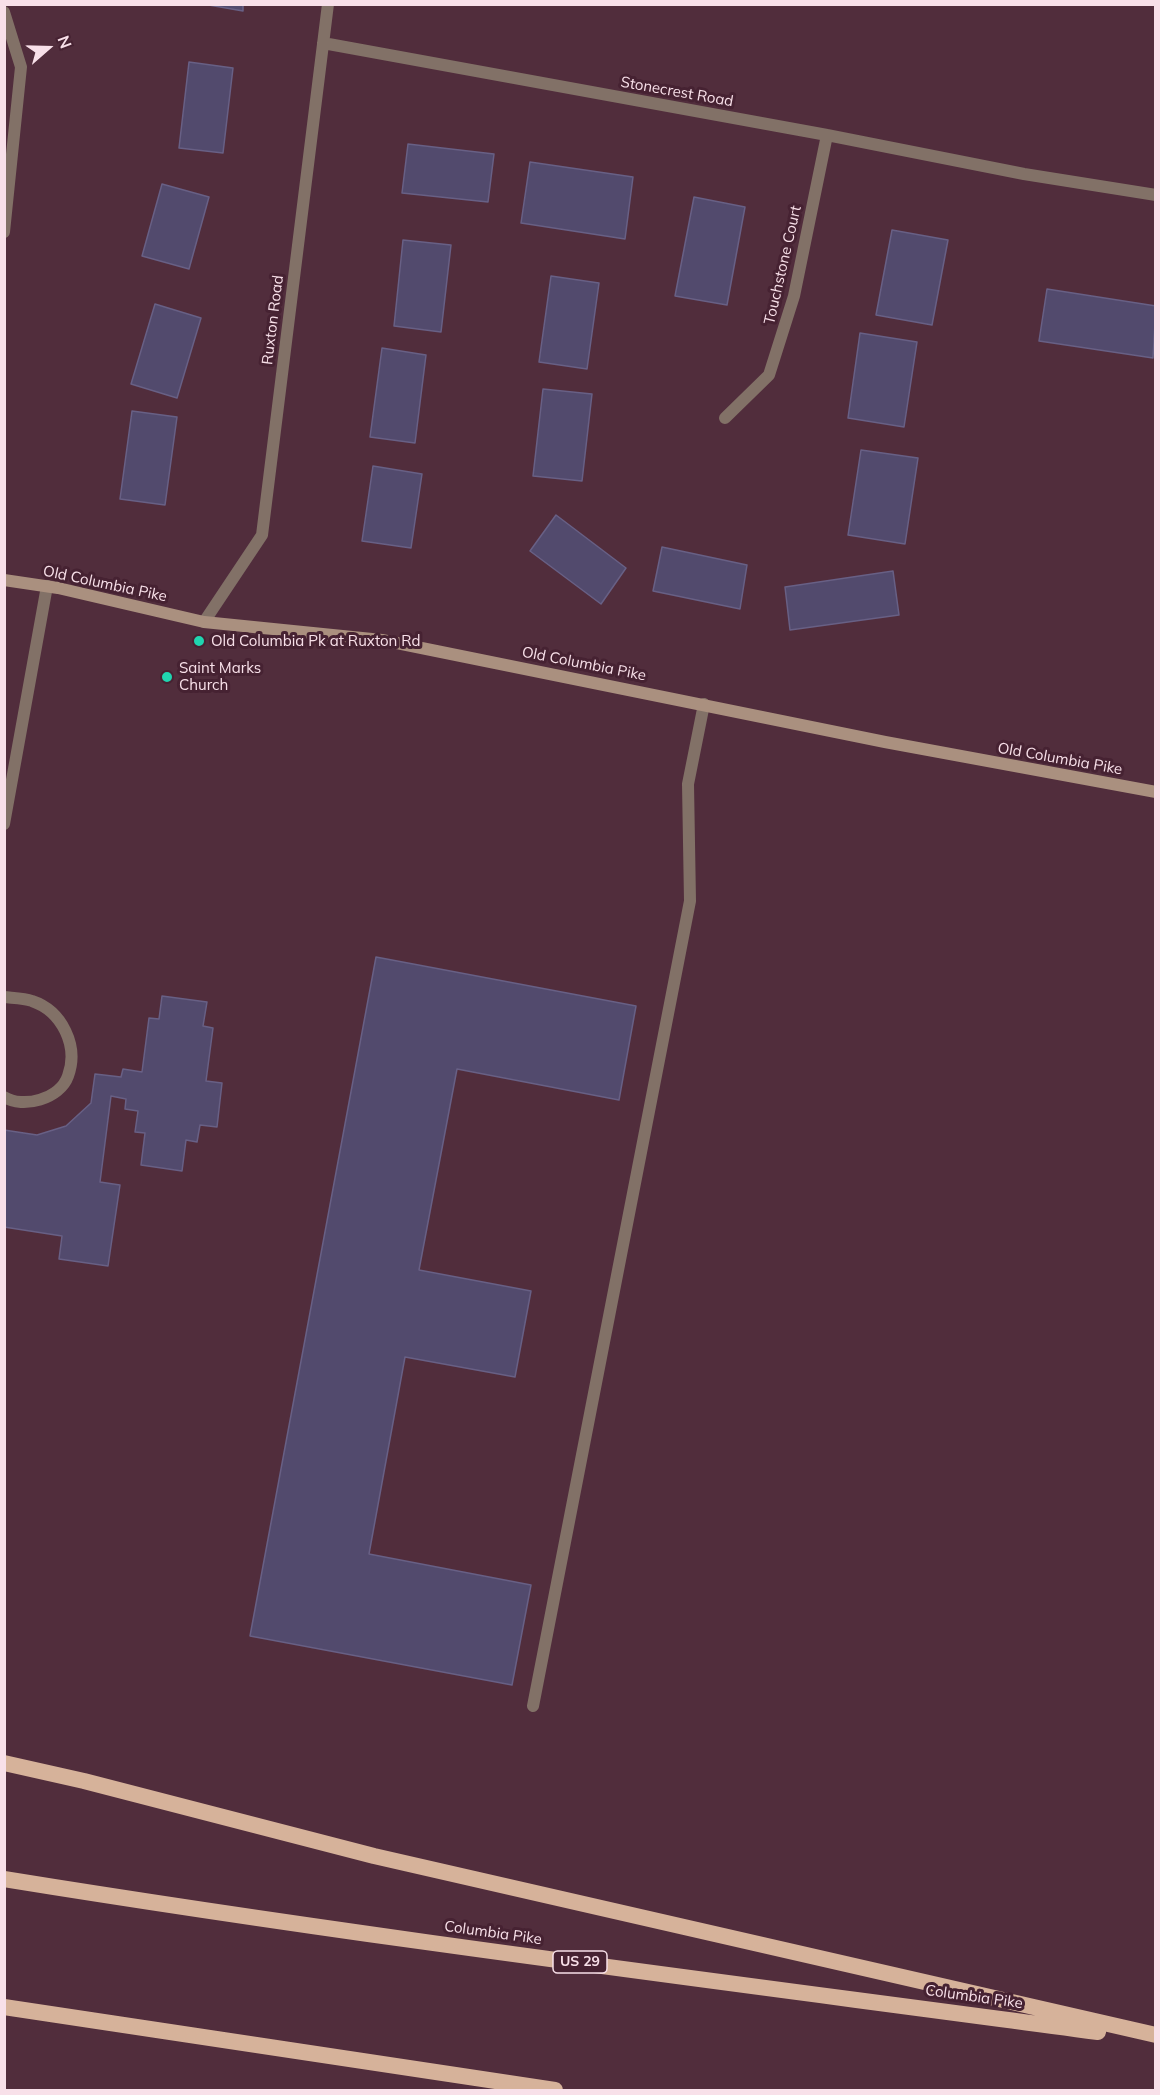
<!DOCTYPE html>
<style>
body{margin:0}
#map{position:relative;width:1160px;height:2095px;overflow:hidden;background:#512d3c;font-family:Mulish,sans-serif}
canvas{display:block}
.frame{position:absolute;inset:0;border:6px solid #f8e0e9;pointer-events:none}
.north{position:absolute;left:18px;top:18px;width:60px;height:60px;-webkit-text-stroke:4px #462232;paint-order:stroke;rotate:70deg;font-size:16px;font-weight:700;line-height:24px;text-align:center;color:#f8e0e9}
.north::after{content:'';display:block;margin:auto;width:21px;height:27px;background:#f8e0e9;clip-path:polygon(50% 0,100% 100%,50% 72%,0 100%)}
</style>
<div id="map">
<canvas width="1160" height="2095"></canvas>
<div class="frame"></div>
<div class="north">N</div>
</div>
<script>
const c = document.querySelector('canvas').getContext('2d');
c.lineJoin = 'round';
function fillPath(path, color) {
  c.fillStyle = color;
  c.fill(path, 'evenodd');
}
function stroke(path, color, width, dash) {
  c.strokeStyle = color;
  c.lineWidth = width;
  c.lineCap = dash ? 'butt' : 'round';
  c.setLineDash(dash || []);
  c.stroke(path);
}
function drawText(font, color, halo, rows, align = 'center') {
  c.font = font + ' Mulish,sans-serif';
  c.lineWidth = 6;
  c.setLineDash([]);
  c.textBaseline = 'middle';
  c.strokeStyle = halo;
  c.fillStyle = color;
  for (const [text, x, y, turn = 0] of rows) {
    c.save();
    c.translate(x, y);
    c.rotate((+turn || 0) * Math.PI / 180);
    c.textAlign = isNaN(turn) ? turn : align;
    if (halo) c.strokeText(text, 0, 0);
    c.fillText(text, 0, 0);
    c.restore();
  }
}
const building = new Path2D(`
 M 203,4 L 243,4 L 243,11 Z
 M 189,62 L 233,68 L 223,153 L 179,148 Z
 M 408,144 L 494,154 L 488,202 L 402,193 Z
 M 530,162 L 633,177 L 625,239 L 521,223 Z
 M 162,184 L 209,197 L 189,269 L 142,256 Z
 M 694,197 L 745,207 L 727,305 L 675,296 Z
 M 892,230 L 948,240 L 932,325 L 876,315 Z
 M 403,240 L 451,245 L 441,332 L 394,326 Z
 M 551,276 L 599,283 L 587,369 L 539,362 Z
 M 1047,289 L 1156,306 L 1153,358 L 1039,341 Z
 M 155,304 L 201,318 L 177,398 L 131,384 Z
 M 860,333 L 917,342 L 904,427 L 848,418 Z
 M 382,348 L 426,355 L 415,443 L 370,437 Z
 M 543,389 L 592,394 L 582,481 L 533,476 Z
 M 132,411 L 177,417 L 165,505 L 120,499 Z
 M 861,450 L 918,458 L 905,544 L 848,535 Z
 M 373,466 L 422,474 L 411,548 L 362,541 Z
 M 556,515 L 626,568 L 601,604 L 530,551 Z
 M 662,547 L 747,565 L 740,609 L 653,591 Z
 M 893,571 L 899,615 L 790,630 L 785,587 Z
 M 376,957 L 636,1006 L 619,1100 L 457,1069 L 419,1270 L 531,1291 L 515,1377 L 405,1357 L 369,1554 L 531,1585 L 512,1685 L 250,1636 Z
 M 162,996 L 207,1002 L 203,1026 L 213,1028 L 206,1081 L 222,1083 L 217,1127 L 200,1125 L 197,1142 L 186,1140 L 182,1171 L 141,1165 L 145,1133 L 135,1132 L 138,1111 L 125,1109 L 126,1099 L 111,1096 L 100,1182 L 120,1185 L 108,1266 L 59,1259 L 62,1236 L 4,1227 L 4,1130 L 37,1135 L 66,1126 L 91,1103 L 95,1074 L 121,1077 L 123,1069 L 142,1072 L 149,1018 L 159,1019 Z`);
fillPath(building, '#524a6d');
stroke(building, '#686085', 1.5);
stroke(new Path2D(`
 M 4,12 L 21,67 L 4,232
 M 4,824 L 47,586
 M 4,997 C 13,998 24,998 32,1001 C 62,1011 79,1046 68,1076 C 60,1099 23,1109 4,1097
 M 533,1706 L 690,901 L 688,784 L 704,704`), '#827167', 12);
stroke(new Path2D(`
 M 323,43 L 827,135 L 1024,174 L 1156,195
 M 725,418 L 769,375 L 794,296 L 827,135
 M 204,622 L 262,535 L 328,4`), '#827167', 12);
stroke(new Path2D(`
 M 4,580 L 58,588 L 204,622 L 382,640 L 885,742 L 1156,792`), '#aa907f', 12);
stroke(new Path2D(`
 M 4,1763 L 84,1781 L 374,1856 L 1156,2035
 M 4,1879 C 368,1938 733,1983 1098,2032
 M 4,2007 L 555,2090`), '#d6b29a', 16);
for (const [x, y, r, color] of [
 [199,641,6,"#20d5b0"],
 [167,677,6,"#20d5b0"]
]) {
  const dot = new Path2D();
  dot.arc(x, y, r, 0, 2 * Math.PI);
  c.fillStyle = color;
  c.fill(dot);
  stroke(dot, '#462232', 2);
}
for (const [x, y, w] of [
 [580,1962,54]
]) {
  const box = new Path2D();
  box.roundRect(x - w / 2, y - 11, w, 22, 4.5);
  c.fillStyle = '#462232';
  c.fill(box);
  stroke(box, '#f8e0e9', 1.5);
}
drawText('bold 14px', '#f8e0e9', null, [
 ["US 29",580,1962]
]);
drawText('15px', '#f8e0e9', '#462232', [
 ["Stonecrest Road",677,92,10],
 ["Touchstone Court",783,265,-77],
 ["Ruxton Road",273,320,-83],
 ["Old Columbia Pike",105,584,12],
 ["Old Columbia Pike",584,664,11],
 ["Old Columbia Pike",1060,759,10],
 ["Columbia Pike",493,1933,8],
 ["Columbia Pike",974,1997,8]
]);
drawText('15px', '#f8e0e9', '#462232', [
 ["Old Columbia Pk at Ruxton Rd",211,641],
 ["Saint Marks",179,668],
 ["Church",179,685]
], 'left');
</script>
